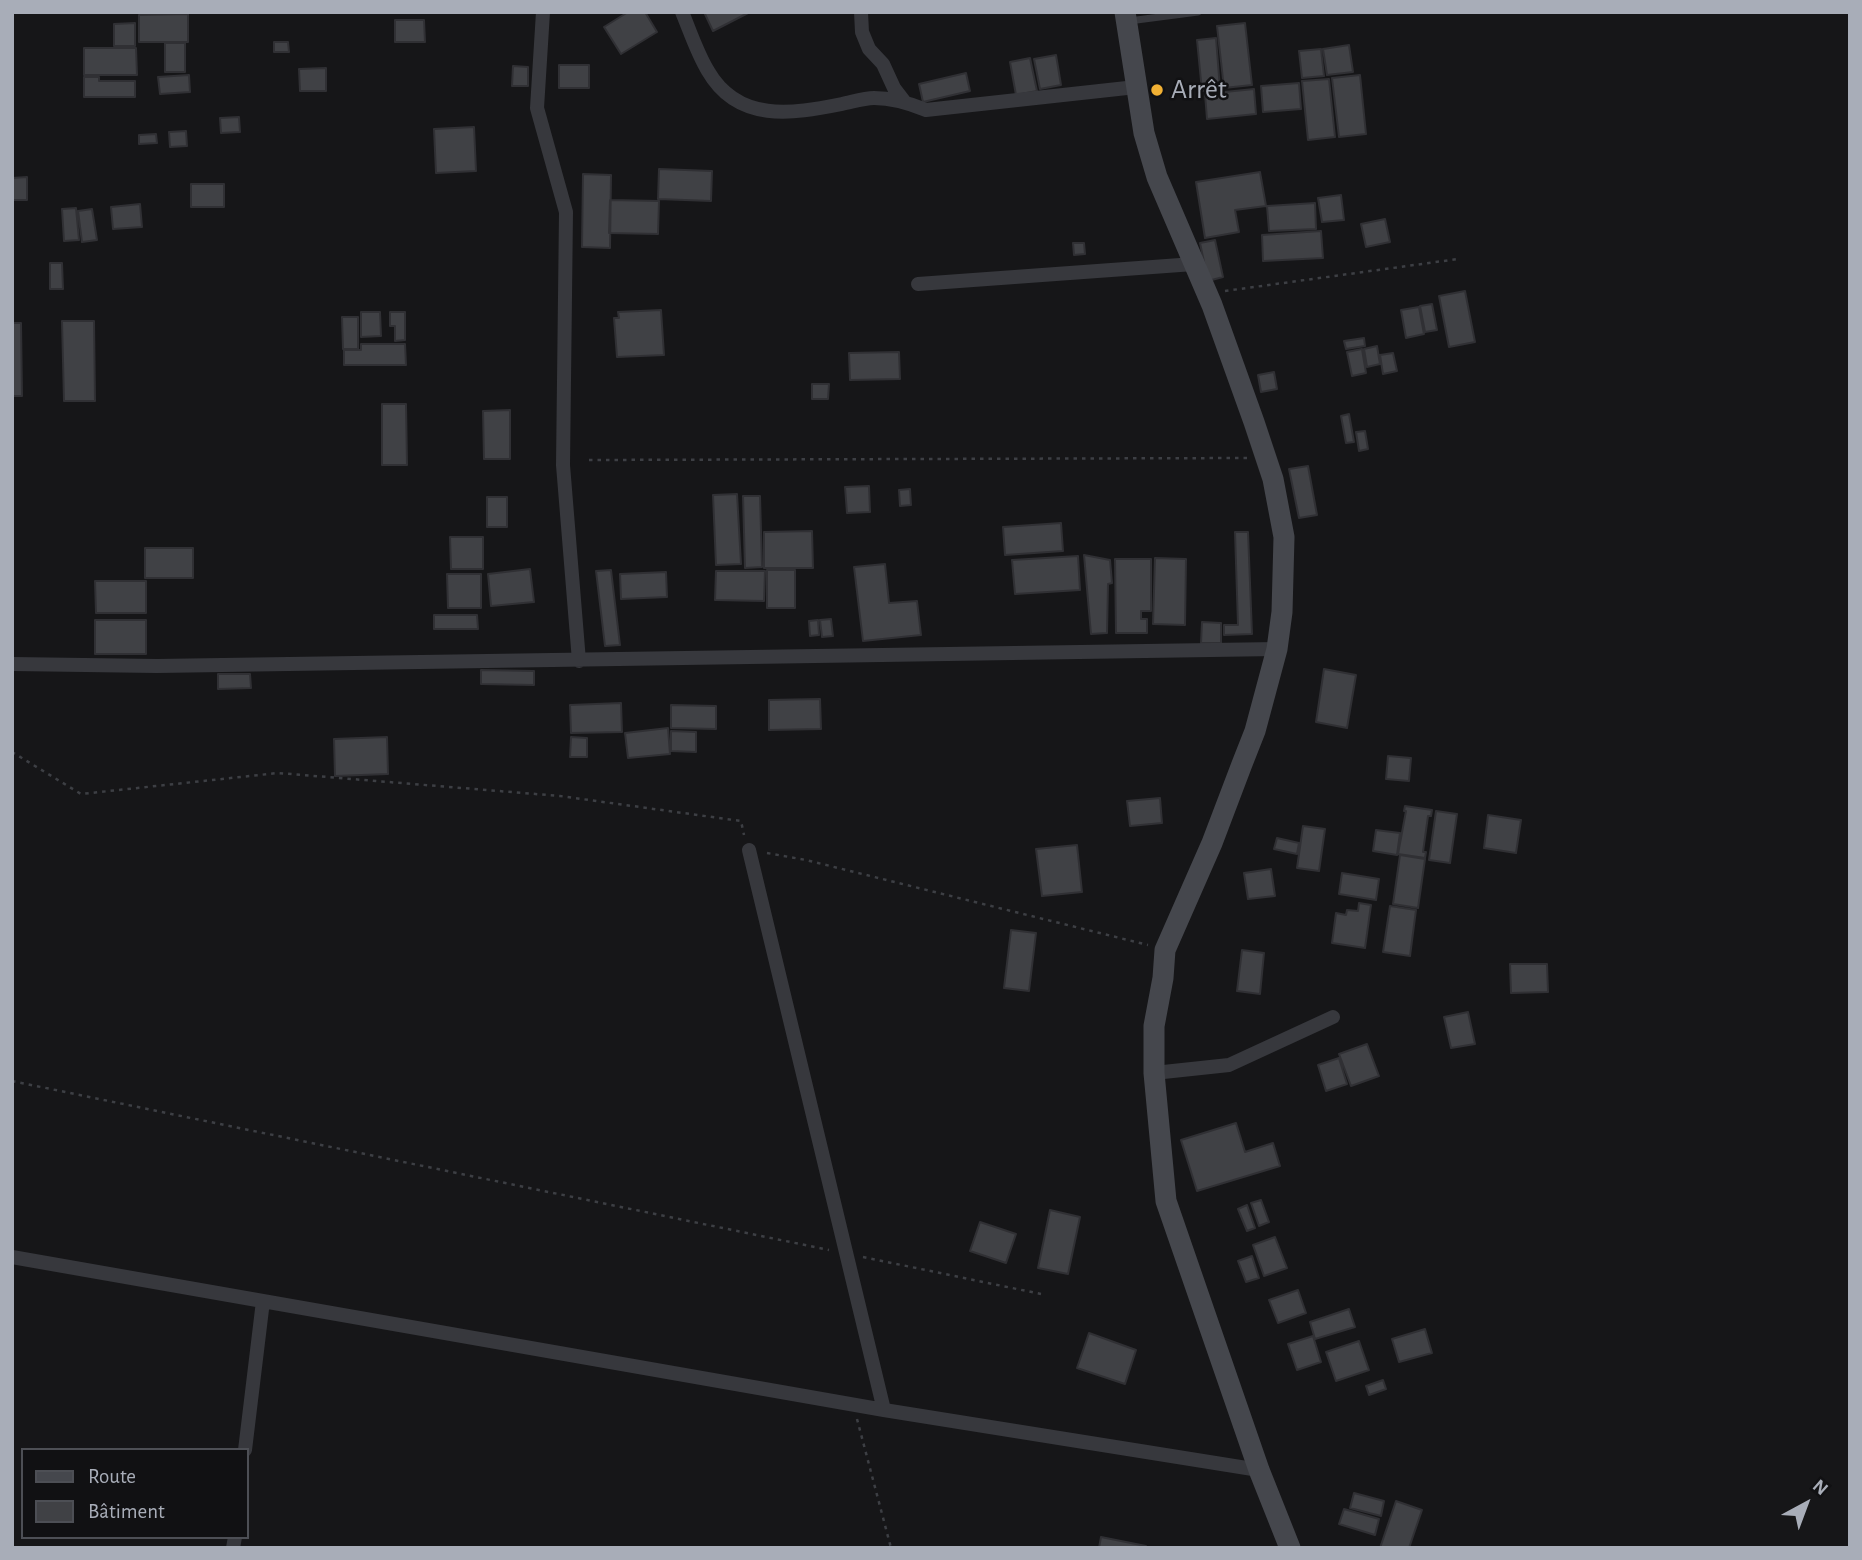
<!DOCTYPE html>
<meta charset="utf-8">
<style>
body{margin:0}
#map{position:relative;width:1862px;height:1560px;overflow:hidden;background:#161618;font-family:"Alegreya Sans",sans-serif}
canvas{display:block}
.frame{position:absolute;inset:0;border:14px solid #a8adb8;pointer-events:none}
.legend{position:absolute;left:21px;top:1448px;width:228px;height:91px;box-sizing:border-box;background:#111113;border:2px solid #4d4f55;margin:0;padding:9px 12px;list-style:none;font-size:21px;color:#a8adb8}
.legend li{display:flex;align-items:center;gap:14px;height:35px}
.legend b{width:35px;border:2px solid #4d4f55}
.north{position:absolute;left:1771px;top:1469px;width:70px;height:70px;-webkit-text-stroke:5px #111113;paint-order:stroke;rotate:41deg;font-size:19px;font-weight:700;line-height:28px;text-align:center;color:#a8adb8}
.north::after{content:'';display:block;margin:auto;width:24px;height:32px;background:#a8adb8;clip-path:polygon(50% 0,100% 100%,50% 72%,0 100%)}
</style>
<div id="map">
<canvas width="1862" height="1560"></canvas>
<div class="frame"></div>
<ul class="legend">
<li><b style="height:9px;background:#45474d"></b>Route</li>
<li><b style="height:19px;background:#404145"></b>Bâtiment</li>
</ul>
<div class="north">N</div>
</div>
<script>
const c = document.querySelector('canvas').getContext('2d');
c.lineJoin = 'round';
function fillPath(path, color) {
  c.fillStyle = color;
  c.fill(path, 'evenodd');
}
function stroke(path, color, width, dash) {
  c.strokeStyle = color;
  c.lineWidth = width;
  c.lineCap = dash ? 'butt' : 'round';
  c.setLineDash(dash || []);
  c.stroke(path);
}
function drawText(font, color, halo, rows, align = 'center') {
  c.font = font + ' "Alegreya Sans",sans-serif';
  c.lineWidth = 5;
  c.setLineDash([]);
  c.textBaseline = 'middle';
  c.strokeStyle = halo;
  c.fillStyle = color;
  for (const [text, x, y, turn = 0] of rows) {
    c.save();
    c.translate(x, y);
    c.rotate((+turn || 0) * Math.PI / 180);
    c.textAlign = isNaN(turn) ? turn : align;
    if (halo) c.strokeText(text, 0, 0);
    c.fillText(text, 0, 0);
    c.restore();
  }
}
const building = new Path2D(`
 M 628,12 L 645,12 L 657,32 L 621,54 L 604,27 Z
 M 704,12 L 750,12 L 713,31 Z
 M 188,14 L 188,42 L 139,42 L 139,15 Z
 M 395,20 L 424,20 L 425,42 L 395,42 Z
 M 135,23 L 135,46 L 114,46 L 114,24 Z
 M 1245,23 L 1252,85 L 1224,88 L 1217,26 Z
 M 1216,38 L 1220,89 L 1202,91 L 1197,40 Z
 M 274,42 L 288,42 L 289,52 L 274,52 Z
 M 165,43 L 185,43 L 185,72 L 165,72 Z
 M 1349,45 L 1353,72 L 1327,75 L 1323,49 Z
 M 84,48 L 136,48 L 137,75 L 84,75 Z
 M 1321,49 L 1324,76 L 1302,78 L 1299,51 Z
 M 1056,55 L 1061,85 L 1040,89 L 1034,59 Z
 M 1030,58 L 1037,91 L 1016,95 L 1010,62 Z
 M 559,65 L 589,65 L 589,88 L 559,88 Z
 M 513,66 L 528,67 L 528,86 L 512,86 Z
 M 326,68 L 326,91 L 300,91 L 299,69 Z
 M 966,73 L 970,91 L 923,102 L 919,84 Z
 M 189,75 L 190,92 L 160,94 L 158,77 Z
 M 1360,75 L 1366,134 L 1339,137 L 1332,78 Z
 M 84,77 L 99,77 L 99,81 L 135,81 L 135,97 L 84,97 Z
 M 1329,79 L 1335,137 L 1308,140 L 1302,81 Z
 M 1299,83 L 1301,109 L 1263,112 L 1261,86 Z
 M 1254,89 L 1256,114 L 1207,119 L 1205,94 Z
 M 239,117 L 240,132 L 221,133 L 220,118 Z
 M 474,127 L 476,171 L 436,173 L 434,129 Z
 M 186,131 L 187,146 L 170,147 L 169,132 Z
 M 156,134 L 157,143 L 139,144 L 139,135 Z
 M 659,169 L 712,171 L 711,201 L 658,199 Z
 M 1260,172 L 1266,206 L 1235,210 L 1239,232 L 1205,238 L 1196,182 Z
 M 583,174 L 611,175 L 610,248 L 582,247 Z
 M 27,177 L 27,200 L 12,200 L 12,178 Z
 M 191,184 L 224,184 L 224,207 L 191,207 Z
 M 1341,195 L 1344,220 L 1322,222 L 1318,198 Z
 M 610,200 L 659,201 L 658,234 L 609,233 Z
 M 1315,203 L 1316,229 L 1269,231 L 1267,206 Z
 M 140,204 L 142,227 L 113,229 L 111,207 Z
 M 76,208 L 79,240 L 64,241 L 62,209 Z
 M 92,209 L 97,240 L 82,242 L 78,211 Z
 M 1385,219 L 1390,242 L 1366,247 L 1361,224 Z
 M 1321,231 L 1323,258 L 1263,261 L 1262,235 Z
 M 1215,240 L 1223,277 L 1208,281 L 1200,243 Z
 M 1073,243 L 1084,243 L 1085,254 L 1074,255 Z
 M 50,263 L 62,263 L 63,289 L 50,289 Z
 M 1465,291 L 1475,342 L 1449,347 L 1439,296 Z
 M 1432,304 L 1437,330 L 1425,332 L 1420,306 Z
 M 1419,307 L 1424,334 L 1406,338 L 1401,310 Z
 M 661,310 L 664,355 L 617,357 L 614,318 L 619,318 L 618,312 Z
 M 361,312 L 380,312 L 381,336 L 361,337 Z
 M 390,312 L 405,312 L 405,340 L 395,341 L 395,326 L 390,326 Z
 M 342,317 L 358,317 L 358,349 L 343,349 Z
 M 62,321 L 94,321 L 95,401 L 64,401 Z
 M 12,323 L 21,323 L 22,396 L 12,396 Z
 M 1364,338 L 1365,346 L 1346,349 L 1344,341 Z
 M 361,344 L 405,344 L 406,365 L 344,365 L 344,350 L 361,350 Z
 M 1377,346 L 1380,364 L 1367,367 L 1364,349 Z
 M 1362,349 L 1366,373 L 1352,376 L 1347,352 Z
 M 899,352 L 900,379 L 850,380 L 849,353 Z
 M 1393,353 L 1397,371 L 1383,374 L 1380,355 Z
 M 1274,372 L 1277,389 L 1261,392 L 1258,375 Z
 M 812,384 L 829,384 L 828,399 L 812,399 Z
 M 382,404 L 406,404 L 407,465 L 382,465 Z
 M 510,410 L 510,459 L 484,459 L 483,411 Z
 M 1349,414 L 1354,442 L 1346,443 L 1341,416 Z
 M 1365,431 L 1368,449 L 1359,451 L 1356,432 Z
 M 1308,466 L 1317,515 L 1299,518 L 1289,469 Z
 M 869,486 L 870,512 L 847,513 L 845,487 Z
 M 910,489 L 911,505 L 900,506 L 899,490 Z
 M 737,494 L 741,564 L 716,565 L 713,495 Z
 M 743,496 L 760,496 L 762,567 L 745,568 Z
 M 487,497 L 507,497 L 507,527 L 487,527 Z
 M 1061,523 L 1063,551 L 1005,555 L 1003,527 Z
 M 812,531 L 813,568 L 764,568 L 764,532 Z
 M 1235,532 L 1248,532 L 1252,634 L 1224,635 L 1224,625 L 1238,625 Z
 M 450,537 L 483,537 L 483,569 L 451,569 Z
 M 145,548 L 193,548 L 193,578 L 145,578 Z
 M 1084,555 L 1110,560 L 1112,583 L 1108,584 L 1107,633 L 1091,634 Z
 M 1078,556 L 1080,590 L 1015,594 L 1012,560 Z
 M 1155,558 L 1186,559 L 1185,625 L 1153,624 Z
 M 1115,559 L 1151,559 L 1151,611 L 1141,611 L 1141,619 L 1147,619 L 1147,633 L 1116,633 Z
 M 885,564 L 889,603 L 917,601 L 921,635 L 863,641 L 854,567 Z
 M 530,569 L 534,602 L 491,606 L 488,574 Z
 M 611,570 L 620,645 L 605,646 L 596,571 Z
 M 767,570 L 795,570 L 795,608 L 767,608 Z
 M 716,571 L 765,571 L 764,601 L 715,600 Z
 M 666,572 L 667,597 L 621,599 L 620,574 Z
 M 447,574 L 481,574 L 481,608 L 448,608 Z
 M 95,581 L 146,581 L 146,613 L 96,613 Z
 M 434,615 L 477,615 L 478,629 L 434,629 Z
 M 831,619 L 833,636 L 822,637 L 820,620 Z
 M 95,620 L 146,620 L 146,654 L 95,654 Z
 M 818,620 L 819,635 L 810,636 L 809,621 Z
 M 1202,622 L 1221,623 L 1221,643 L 1201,643 Z
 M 1324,669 L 1356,675 L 1347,728 L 1316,722 Z
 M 481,670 L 534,671 L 534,685 L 481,684 Z
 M 218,674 L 250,674 L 251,688 L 218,689 Z
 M 820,699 L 821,729 L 769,730 L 769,700 Z
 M 621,703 L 622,732 L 571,733 L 570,705 Z
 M 671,705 L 716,706 L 716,729 L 671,728 Z
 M 668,728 L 670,754 L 628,758 L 625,733 Z
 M 671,731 L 696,732 L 696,752 L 671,751 Z
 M 387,737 L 388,774 L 335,776 L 334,739 Z
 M 571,737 L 587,738 L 587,757 L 570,757 Z
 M 1388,756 L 1411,758 L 1409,781 L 1386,779 Z
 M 1160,798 L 1162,823 L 1130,826 L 1127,801 Z
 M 1405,806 L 1432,810 L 1431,816 L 1428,816 L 1423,852 L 1426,852 L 1425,858 L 1398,854 L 1406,811 L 1404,811 Z
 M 1436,811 L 1457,814 L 1450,863 L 1429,860 Z
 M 1488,815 L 1521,820 L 1516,853 L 1484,848 Z
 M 1303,826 L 1325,829 L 1319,871 L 1297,868 Z
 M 1376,830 L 1400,833 L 1397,855 L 1373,851 Z
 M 1277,838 L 1299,843 L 1297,854 L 1274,849 Z
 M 1077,845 L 1082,892 L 1042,896 L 1036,849 Z
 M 1400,855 L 1425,859 L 1418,908 L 1393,904 Z
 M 1271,869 L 1275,896 L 1248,899 L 1244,873 Z
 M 1342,873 L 1379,879 L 1376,900 L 1339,894 Z
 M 1359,903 L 1371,905 L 1365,948 L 1332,943 L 1336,913 L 1346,915 L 1347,910 L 1358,911 Z
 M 1390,906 L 1416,910 L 1410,956 L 1383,952 Z
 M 1011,930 L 1036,933 L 1029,991 L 1004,988 Z
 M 1242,950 L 1264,953 L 1260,994 L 1237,991 Z
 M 1510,964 L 1547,964 L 1548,992 L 1511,993 Z
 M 1468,1012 L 1475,1044 L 1451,1048 L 1444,1017 Z
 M 1367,1044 L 1379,1076 L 1351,1086 L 1339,1054 Z
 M 1339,1058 L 1347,1084 L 1326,1091 L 1318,1065 Z
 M 1236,1123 L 1245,1152 L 1273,1143 L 1280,1166 L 1197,1191 L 1181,1140 Z
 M 1261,1200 L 1269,1222 L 1259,1226 L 1251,1203 Z
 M 1247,1205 L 1255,1228 L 1247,1231 L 1238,1209 Z
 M 1050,1210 L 1080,1217 L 1068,1274 L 1038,1268 Z
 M 980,1222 L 1016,1234 L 1006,1263 L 970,1251 Z
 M 1275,1237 L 1287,1268 L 1264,1276 L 1253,1245 Z
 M 1252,1256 L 1259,1278 L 1246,1282 L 1238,1261 Z
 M 1298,1290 L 1306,1313 L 1278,1323 L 1269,1300 Z
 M 1349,1309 L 1355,1327 L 1315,1339 L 1310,1322 Z
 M 1425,1329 L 1432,1353 L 1399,1362 L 1392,1339 Z
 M 1089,1333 L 1136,1350 L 1125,1384 L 1077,1368 Z
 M 1313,1336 L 1321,1362 L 1297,1370 L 1288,1344 Z
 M 1359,1341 L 1369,1370 L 1336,1381 L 1326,1352 Z
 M 1383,1380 L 1386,1389 L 1369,1395 L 1366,1386 Z
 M 1354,1493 L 1384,1501 L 1381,1516 L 1350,1508 Z
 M 1396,1501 L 1422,1510 L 1409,1548 L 1380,1548 Z
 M 1344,1509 L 1379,1519 L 1375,1535 L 1339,1524 Z
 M 1101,1537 L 1146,1546 L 1145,1548 L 1099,1548 Z`);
fillPath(building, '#404145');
stroke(building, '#303034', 2);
stroke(new Path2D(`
 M 1225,291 L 1458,259
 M 589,460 L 1247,458
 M 12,752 L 81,794 L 278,773 L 560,796 L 741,821 L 744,835
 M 767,853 L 806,860 L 1148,945
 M 12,1081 L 829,1250
 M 863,1257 L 1041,1294
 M 857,1419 L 891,1548`), '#3d3f44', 2.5, [3.5, 5]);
stroke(new Path2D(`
 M 1129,21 L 1198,12`), '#37383d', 7);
stroke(new Path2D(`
 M 543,12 L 537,108 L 566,212 L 563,465 L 579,661
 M 682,12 C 690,31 697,53 708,71 C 738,123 792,114 842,104 C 852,102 864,98 874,98 C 892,98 909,103 926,110 L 1136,87
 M 861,12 L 862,32 L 869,49 L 883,64 L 894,88 L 904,101
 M 918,284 L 1194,264
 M 12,664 L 157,666 L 1277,649
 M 749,850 L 884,1410
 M 1154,1073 L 1229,1065 L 1333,1017
 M 12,1257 L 884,1410 L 1259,1470
 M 245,1450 L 263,1301
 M 233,1548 L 235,1537`), '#37383d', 14);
stroke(new Path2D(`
 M 1125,12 L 1144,133 L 1157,177 L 1212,305 L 1254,422 L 1273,479 L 1284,537 L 1282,612 L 1277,649 L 1255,731 L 1242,764 L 1212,843 L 1165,950 L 1163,978 L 1154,1026 L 1154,1073 L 1166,1201 L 1259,1470 L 1290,1548`), '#45474d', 21);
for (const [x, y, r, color] of [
 [1157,90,7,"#f2b134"]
]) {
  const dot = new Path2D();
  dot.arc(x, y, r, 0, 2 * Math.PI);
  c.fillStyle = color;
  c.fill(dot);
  stroke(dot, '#111113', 2.5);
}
drawText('28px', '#a8adb8', '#111113', [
 ["Arrêt",1171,90]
], 'left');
</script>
